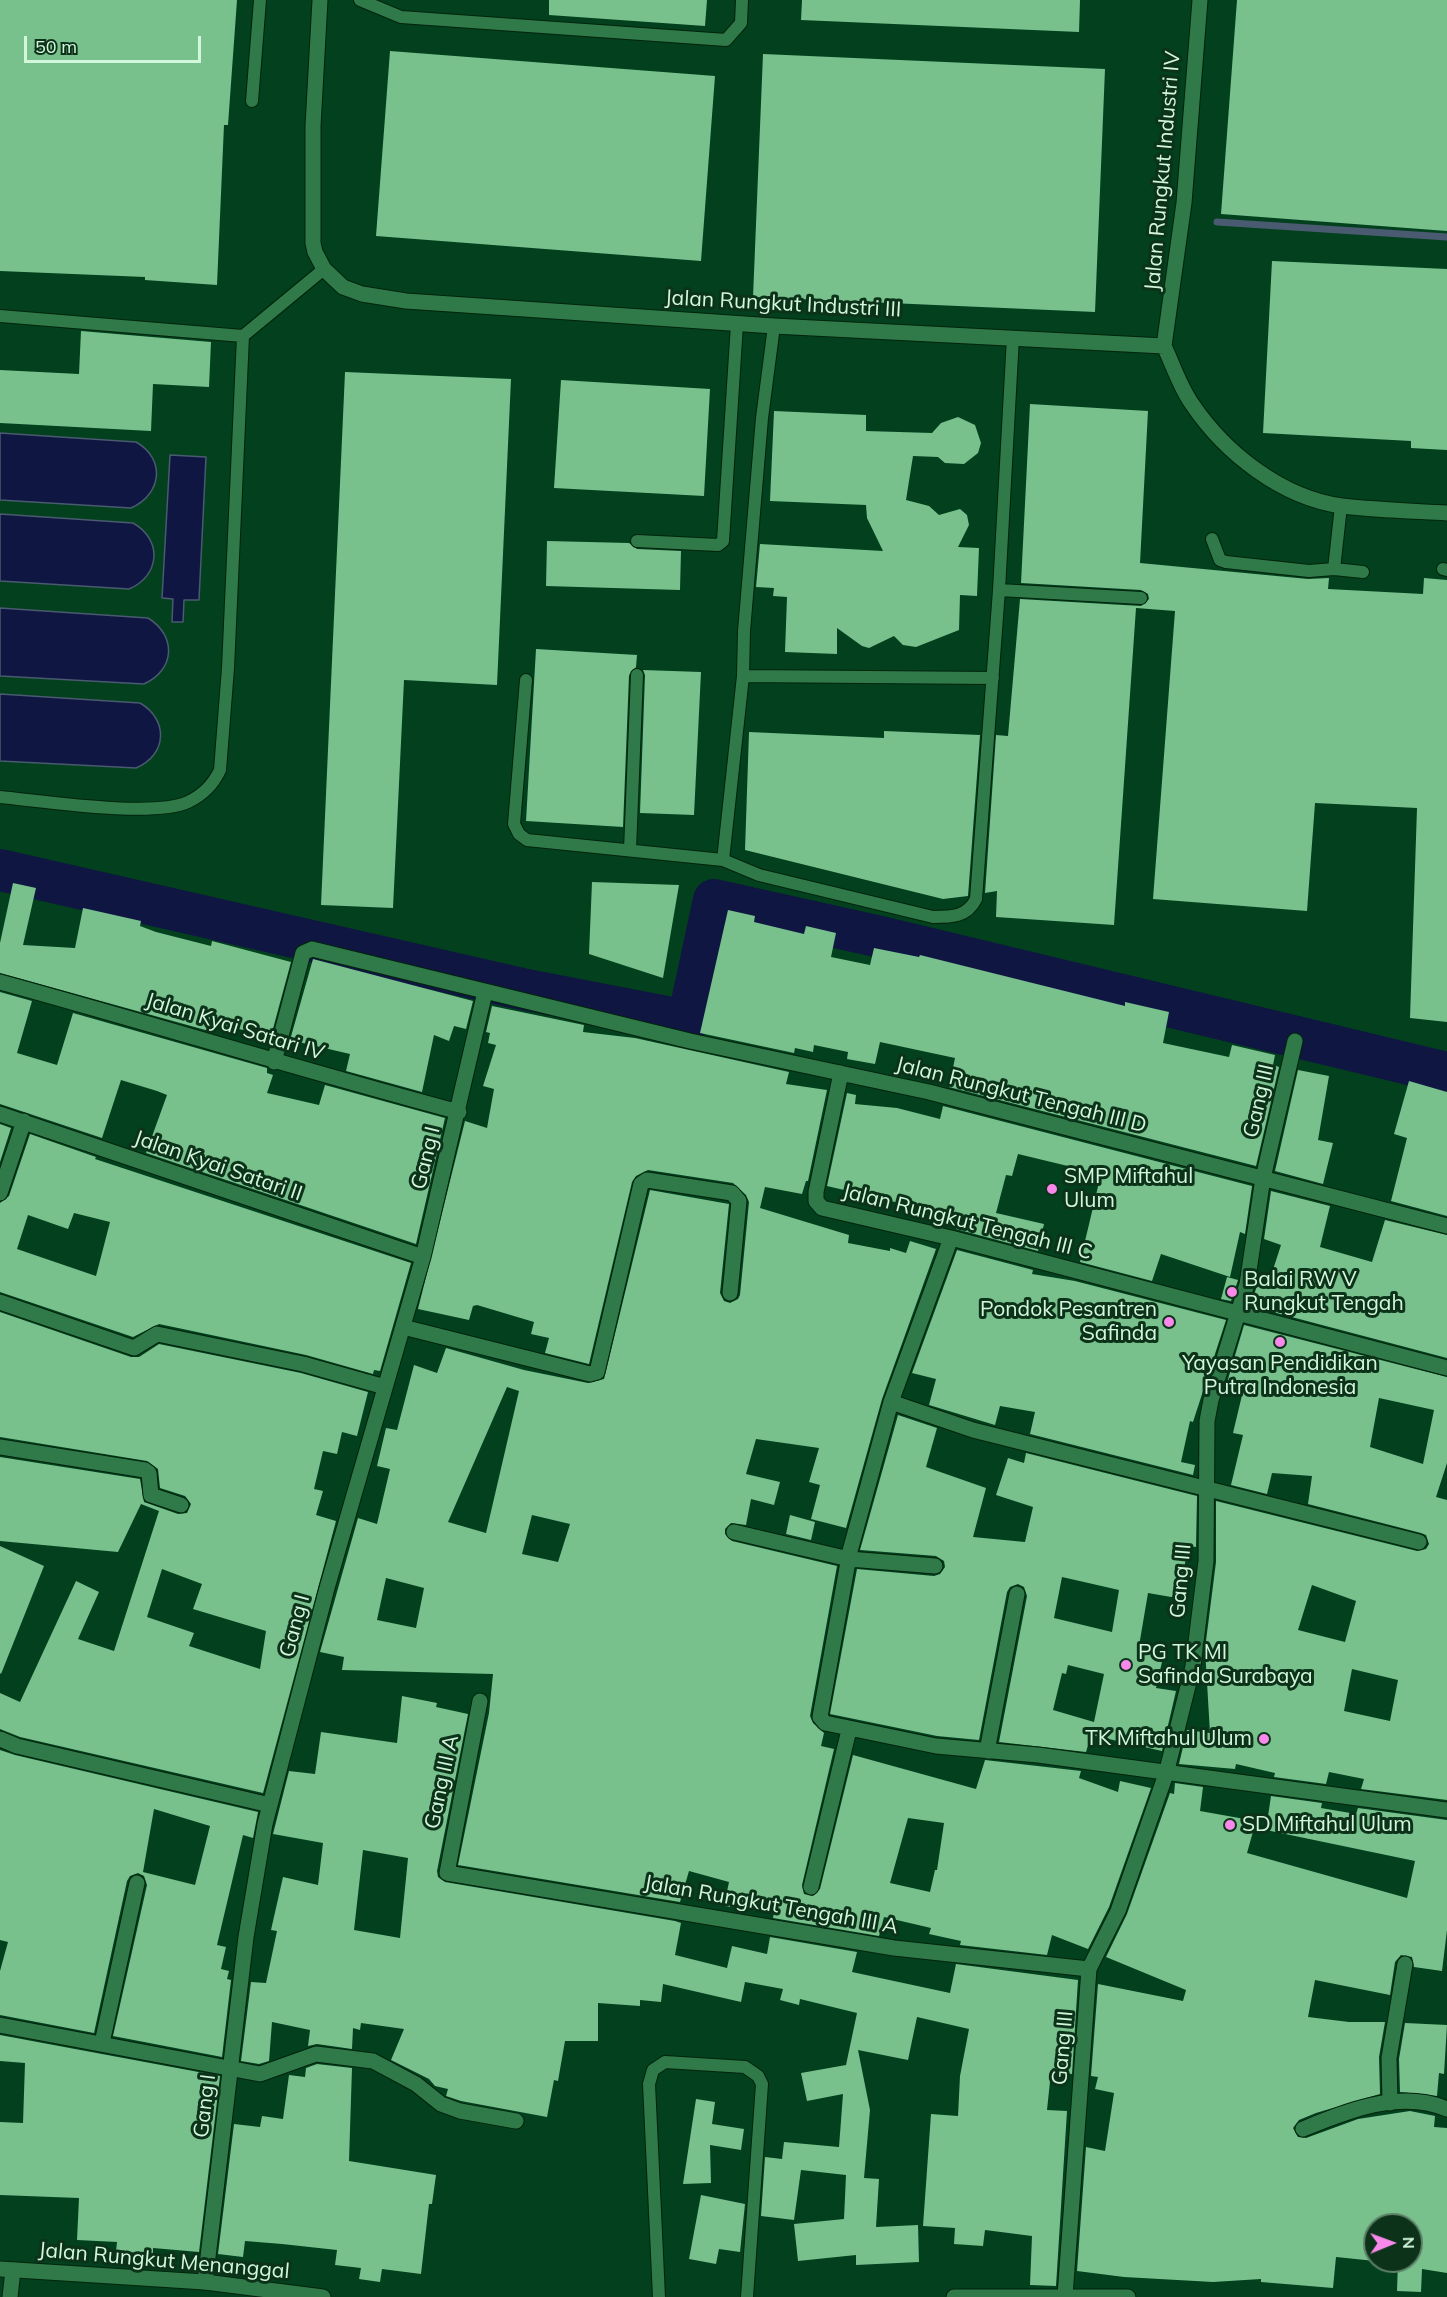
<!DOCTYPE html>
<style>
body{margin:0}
#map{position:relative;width:1447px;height:2297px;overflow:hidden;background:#02401e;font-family:Mulish,sans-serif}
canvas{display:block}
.north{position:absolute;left:1363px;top:2213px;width:60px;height:60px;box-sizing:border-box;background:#0c331a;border:2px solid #5c8167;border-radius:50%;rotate:89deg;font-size:16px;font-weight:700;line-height:24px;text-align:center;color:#d3f7db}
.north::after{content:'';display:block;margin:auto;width:21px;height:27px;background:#f888e9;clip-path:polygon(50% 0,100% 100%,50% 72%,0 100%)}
.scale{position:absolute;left:24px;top:36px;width:177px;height:27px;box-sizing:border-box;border:3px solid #d3f7db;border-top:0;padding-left:8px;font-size:18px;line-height:21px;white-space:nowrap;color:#d3f7db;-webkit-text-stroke:4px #0c331a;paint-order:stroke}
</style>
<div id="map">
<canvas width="1447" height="2297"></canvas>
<div class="north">N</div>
<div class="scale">50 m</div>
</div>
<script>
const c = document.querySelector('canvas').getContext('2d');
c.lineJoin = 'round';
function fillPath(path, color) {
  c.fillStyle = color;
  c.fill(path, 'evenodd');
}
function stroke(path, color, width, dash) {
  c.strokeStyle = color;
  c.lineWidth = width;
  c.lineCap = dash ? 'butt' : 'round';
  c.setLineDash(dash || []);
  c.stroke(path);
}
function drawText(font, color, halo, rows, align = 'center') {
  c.font = font + ' Mulish,sans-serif';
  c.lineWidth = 6;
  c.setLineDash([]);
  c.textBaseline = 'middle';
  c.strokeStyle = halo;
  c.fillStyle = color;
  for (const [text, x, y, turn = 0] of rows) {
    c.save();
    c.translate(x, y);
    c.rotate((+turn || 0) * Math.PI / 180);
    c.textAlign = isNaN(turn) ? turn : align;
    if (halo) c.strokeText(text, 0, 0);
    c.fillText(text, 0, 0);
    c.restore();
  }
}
const water = new Path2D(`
 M 0,433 L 136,442 C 166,459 162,494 131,508 L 0,500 Z
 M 170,455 L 206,457 L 199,600 L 184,600 L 183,622 L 172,622 L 173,599 L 162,598 Z
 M 0,514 L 133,523 C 163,540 160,576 129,589 L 0,581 Z
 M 0,608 L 148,618 C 177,636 175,670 144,684 L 0,676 Z
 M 0,694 L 140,703 C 169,720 167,755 136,768 L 0,761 Z`);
fillPath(water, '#101642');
stroke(water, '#4a5a70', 1.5);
stroke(new Path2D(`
 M 1217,222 L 1447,237`), '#4a5a70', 7);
stroke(new Path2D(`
 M 0,870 L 522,989 L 688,1021 L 714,900 L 885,938 L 1447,1073`), '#101642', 42);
fillPath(new Path2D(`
 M 0,0 L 237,0 L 228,125 L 224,125 L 217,285 L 145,280 L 145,277 L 0,271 Z
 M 549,0 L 707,0 L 705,26 L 549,15 Z
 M 802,0 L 1080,0 L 1079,32 L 801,20 Z
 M 1237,0 L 1447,0 L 1447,231 L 1221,214 Z
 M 390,51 L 715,76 L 701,261 L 376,236 Z
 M 763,54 L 1105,69 L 1095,312 L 753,297 Z
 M 1272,261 L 1447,269 L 1447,450 L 1411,448 L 1411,441 L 1263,433 Z
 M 81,331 L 211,342 L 209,387 L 153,384 L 151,431 L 0,423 L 0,370 L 79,374 Z
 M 345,372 L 511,379 L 497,685 L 404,680 L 393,908 L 321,905 Z
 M 561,380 L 710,389 L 704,496 L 554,488 Z
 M 1030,404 L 1148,411 L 1140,563 L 1308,579 L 1329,578 L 1328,589 L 1423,594 L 1424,578 L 1447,580 L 1447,1022 L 1410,1018 L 1417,808 L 1315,803 L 1307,911 L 1153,899 L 1175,611 L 1136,608 L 1114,925 L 996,917 L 997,891 L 985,893 L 996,735 L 1008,736 L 1020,599 L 1141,606 L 1149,599 L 1148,594 L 1141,590 L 1021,583 Z
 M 774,411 L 866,415 L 866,431 L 932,433 L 941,423 L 958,417 L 975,425 L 981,443 L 978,453 L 964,464 L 945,463 L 938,457 L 913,456 L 906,500 L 929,506 L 939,515 L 960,509 L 967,515 L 969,525 L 958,547 L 979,548 L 977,596 L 960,595 L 959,630 L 916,647 L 903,645 L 894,636 L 869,648 L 862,646 L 837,628 L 837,654 L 785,652 L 787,597 L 773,596 L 774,588 L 756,587 L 760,544 L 883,551 L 867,518 L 866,505 L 770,501 Z
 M 547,541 L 629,543 L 637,549 L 681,551 L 680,590 L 546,586 Z
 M 536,649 L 637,655 L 636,667 L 629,675 L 623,827 L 526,821 Z
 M 643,670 L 701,672 L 694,815 L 640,813 L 645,675 Z
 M 884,731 L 980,735 L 968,896 L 943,899 L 745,850 L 749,732 L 884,738 Z
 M 592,882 L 679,885 L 663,978 L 589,954 Z
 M 13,883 L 36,888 L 23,945 L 75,948 L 83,908 L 141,921 L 140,926 L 156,932 L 211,946 L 212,941 L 291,962 L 271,1036 L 211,1023 L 209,1031 L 0,973 L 0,943 Z
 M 728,910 L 755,916 L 754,922 L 804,934 L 806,926 L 836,933 L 831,957 L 870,965 L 874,948 L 919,957 L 920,955 L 1125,1006 L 1125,1002 L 1169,1012 L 1163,1043 L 1229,1057 L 1232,1045 L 1275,1055 L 1273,1065 L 1279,1067 L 1256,1166 L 949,1087 L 955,1058 L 880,1042 L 875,1064 L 847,1059 L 848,1052 L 814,1045 L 813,1052 L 795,1048 L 794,1053 L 700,1033 Z
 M 313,959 L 473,1001 L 466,1029 L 454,1026 L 449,1041 L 434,1035 L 422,1092 L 346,1071 L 350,1054 L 290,1040 Z
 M 0,992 L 32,1001 L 17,1053 L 57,1065 L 73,1013 L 267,1068 L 267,1073 L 273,1075 L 267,1093 L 319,1105 L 325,1085 L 445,1118 L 416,1244 L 146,1153 L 167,1095 L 157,1091 L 121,1080 L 102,1138 L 0,1104 Z
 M 492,1006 L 584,1025 L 583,1032 L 635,1038 L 789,1072 L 786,1084 L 827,1090 L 808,1181 L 806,1181 L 802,1194 L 765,1187 L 760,1208 L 849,1235 L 848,1243 L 890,1251 L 890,1248 L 906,1253 L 910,1241 L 936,1249 L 882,1399 L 846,1528 L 811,1519 L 820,1485 L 809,1482 L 819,1448 L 756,1439 L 746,1474 L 780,1482 L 774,1505 L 751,1499 L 746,1525 L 731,1523 L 725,1529 L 725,1534 L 732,1541 L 837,1566 L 810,1716 L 813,1723 L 824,1733 L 821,1746 L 834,1749 L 802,1885 L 804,1894 L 813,1896 L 820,1889 L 853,1755 L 976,1789 L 985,1760 L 1081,1771 L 1079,1778 L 1118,1792 L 1120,1781 L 1151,1788 L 1109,1907 L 1088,1949 L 1052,1935 L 1047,1955 L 960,1945 L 961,1941 L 929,1934 L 931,1928 L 884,1917 L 879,1936 L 773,1918 L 774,1913 L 724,1906 L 729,1882 L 689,1871 L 680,1902 L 458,1865 L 489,1713 L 493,1674 L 342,1670 L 344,1657 L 320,1652 L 358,1518 L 377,1524 L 390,1469 L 377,1466 L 386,1428 L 397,1430 L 414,1365 L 437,1373 L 446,1348 L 524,1370 L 588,1383 L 604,1379 L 650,1190 L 729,1204 L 720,1293 L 724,1301 L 730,1303 L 738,1299 L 740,1295 L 749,1202 L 746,1195 L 733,1183 L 648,1170 L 636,1176 L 632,1182 L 589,1364 L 545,1353 L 549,1338 L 531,1334 L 534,1322 L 477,1305 L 473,1306 L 469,1320 L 418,1309 L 465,1121 L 487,1128 L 494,1089 L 483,1086 L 496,1045 L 488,1043 L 490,1033 L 486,1032 ZM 507,1387 L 519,1391 L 486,1533 L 448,1522 ZM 532,1515 L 570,1524 L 558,1562 L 522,1554 ZM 386,1578 L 424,1588 L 416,1628 L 377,1620 ZM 908,1818 L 944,1823 L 937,1870 L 935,1870 L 930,1892 L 890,1883 Z
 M 1298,1070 L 1329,1076 L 1318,1140 L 1333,1143 L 1323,1184 L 1275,1171 Z
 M 1409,1081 L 1447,1092 L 1447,1216 L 1391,1201 L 1407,1138 L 1394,1134 Z
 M 847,1093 L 856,1095 L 855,1104 L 897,1108 L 940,1119 L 943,1106 L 1252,1186 L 1245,1234 L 1240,1232 L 1230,1277 L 1161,1254 L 1152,1281 L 1080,1262 L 1101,1174 L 1018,1154 L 1012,1176 L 1006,1175 L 996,1213 L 1044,1224 L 1038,1251 L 956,1229 L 959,1217 L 827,1186 Z
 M 0,1124 L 11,1128 L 0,1162 Z
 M 30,1134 L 96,1157 L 95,1159 L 411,1263 L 380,1371 L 374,1370 L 373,1374 L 306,1355 L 159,1324 L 133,1337 L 0,1292 L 0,1203 L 9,1196 ZM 74,1213 L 110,1222 L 96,1276 L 17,1249 L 28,1215 L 68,1229 Z
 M 1271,1191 L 1330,1206 L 1320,1247 L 1372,1262 L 1385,1220 L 1447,1235 L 1447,1358 L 1250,1306 L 1257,1286 L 1267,1288 L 1281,1245 L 1264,1239 Z
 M 957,1250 L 1033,1270 L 1032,1274 L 1075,1281 L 1226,1320 L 1193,1422 L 1190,1421 L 1181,1462 L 1195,1465 L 1193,1475 L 1030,1434 L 1035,1412 L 1000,1406 L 995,1425 L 929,1405 L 936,1379 L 912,1373 Z
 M 1227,1277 L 1238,1280 L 1231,1301 L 1221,1299 Z
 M 0,1312 L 131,1357 L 139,1357 L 159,1344 L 301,1373 L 368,1392 L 357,1436 L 342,1432 L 337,1454 L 323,1451 L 314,1489 L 323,1491 L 316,1515 L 336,1521 L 263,1793 L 20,1737 L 0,1729 L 0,1693 L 20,1702 L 76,1581 L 99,1592 L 78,1639 L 114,1651 L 159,1511 L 141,1504 L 118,1552 L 0,1541 L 0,1457 L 140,1479 L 144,1502 L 178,1514 L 187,1513 L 191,1504 L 185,1496 L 160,1488 L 158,1469 L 147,1461 L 0,1437 ZM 162,1569 L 202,1584 L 193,1609 L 266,1631 L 260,1669 L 189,1646 L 194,1633 L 147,1617 Z
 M 1244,1325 L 1447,1377 L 1447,1463 L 1436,1497 L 1447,1500 L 1447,1800 L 1361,1789 L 1364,1779 L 1329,1772 L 1326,1784 L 1274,1777 L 1275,1773 L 1236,1764 L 1235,1769 L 1179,1764 L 1187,1730 L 1210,1733 L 1205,1649 L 1216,1562 L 1216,1501 L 1417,1551 L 1426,1549 L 1429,1544 L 1426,1535 L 1421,1533 L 1308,1504 L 1312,1476 L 1272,1473 L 1267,1494 L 1231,1485 L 1243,1435 L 1233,1433 L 1243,1391 L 1226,1386 ZM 1379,1398 L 1434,1410 L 1423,1464 L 1370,1447 ZM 1312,1585 L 1356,1601 L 1345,1642 L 1298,1630 ZM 1352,1669 L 1398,1680 L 1390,1721 L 1344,1711 Z
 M 898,1415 L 937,1428 L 926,1467 L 986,1488 L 973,1537 L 1025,1542 L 1033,1507 L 996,1495 L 1008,1458 L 1024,1463 L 1026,1453 L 1197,1496 L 1196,1547 L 1189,1546 L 1177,1598 L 1148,1593 L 1139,1646 L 1164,1653 L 1156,1688 L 1176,1691 L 1162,1751 L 1091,1735 L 1086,1752 L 999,1742 L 1027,1596 L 1024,1587 L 1018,1584 L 1010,1587 L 1007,1592 L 979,1740 L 937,1736 L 830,1714 L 857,1569 L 934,1576 L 940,1574 L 945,1567 L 944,1561 L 936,1556 L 860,1550 ZM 1062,1577 L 1119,1590 L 1112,1632 L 1054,1618 ZM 1068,1665 L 1104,1674 L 1094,1722 L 1053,1710 L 1062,1673 L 1066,1674 Z
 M 790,1515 L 815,1522 L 811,1540 L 786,1534 Z
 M 0,1546 L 44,1566 L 1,1674 L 0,1673 Z
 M 402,1696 L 437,1703 L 436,1707 L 468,1714 L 437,1871 L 438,1877 L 445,1882 L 675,1921 L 681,1923 L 675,1955 L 727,1968 L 732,1946 L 767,1954 L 770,1937 L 857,1952 L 852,1972 L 950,1993 L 956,1964 L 1078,1980 L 1072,2074 L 1051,2072 L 1047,2110 L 1067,2111 L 1056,2286 L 1030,2285 L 1032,2236 L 985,2230 L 983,2246 L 954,2244 L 955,2228 L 923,2226 L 931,2114 L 958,2116 L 960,2076 L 969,2029 L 917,2017 L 908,2060 L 858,2050 L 870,2110 L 864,2178 L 879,2179 L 876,2227 L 918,2225 L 919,2262 L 856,2265 L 856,2255 L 798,2261 L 794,2224 L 844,2219 L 846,2175 L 801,2170 L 794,2220 L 761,2216 L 765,2157 L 782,2159 L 784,2142 L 839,2147 L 843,2094 L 807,2101 L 801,2073 L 846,2065 L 857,2013 L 800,1999 L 799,2005 L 780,2000 L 783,1989 L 745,1982 L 741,2002 L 663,1984 L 661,2002 L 640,2000 L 640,2006 L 598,2003 L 598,2041 L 565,2041 L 558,2081 L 554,2080 L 547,2117 L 461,2101 L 446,2096 L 448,2089 L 435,2086 L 429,2079 L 391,2060 L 404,2029 L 361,2023 L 360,2030 L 353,2028 L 352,2049 L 317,2044 L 308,2046 L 310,2030 L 272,2022 L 269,2061 L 259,2064 L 241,2061 L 251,1982 L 266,1983 L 277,1931 L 271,1930 L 283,1877 L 318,1885 L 323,1843 L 273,1834 L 289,1771 L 315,1774 L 321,1732 L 397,1743 ZM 363,1850 L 408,1858 L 400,1938 L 354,1930 Z
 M 0,1750 L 15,1755 L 258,1812 L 253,1838 L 243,1835 L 217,1945 L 226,1947 L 221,1969 L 229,1971 L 227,1979 L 231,1980 L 222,2057 L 113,2036 L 147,1885 L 144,1876 L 138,1873 L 130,1876 L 127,1881 L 94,2033 L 0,2015 L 0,1971 L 8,1942 L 0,1940 ZM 154,1809 L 210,1826 L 195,1885 L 143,1872 Z
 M 1175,1783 L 1203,1787 L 1200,1811 L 1256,1821 L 1247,1853 L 1407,1898 L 1415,1861 L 1266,1830 L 1271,1796 L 1322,1803 L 1321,1808 L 1356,1814 L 1358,1808 L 1447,1820 L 1447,1930 L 1442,1971 L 1414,1967 L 1412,1957 L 1401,1955 L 1395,1962 L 1390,1995 L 1315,1980 L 1308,2017 L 1349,2022 L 1385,2022 L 1379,2057 L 1380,2094 L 1316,2113 L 1299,2120 L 1293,2128 L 1298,2137 L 1306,2138 L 1358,2119 L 1410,2111 L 1435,2116 L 1434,2127 L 1447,2128 L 1447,2273 L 1422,2269 L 1421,2292 L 1397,2291 L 1398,2261 L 1411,2261 L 1411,2225 L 1375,2225 L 1375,2261 L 1336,2257 L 1333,2288 L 1261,2282 L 1261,2279 L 1213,2282 L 1124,2277 L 1077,2271 L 1086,2147 L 1105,2151 L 1114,2093 L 1095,2089 L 1098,2077 L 1091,2076 L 1098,1984 L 1183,2001 L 1186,1990 L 1106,1957 L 1127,1914 L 1170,1793 L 1174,1794 Z
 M 1405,2023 L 1447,2025 L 1444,2074 L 1439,2073 L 1437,2096 L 1400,2092 L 1399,2059 Z
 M 0,2035 L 220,2076 L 199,2252 L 153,2248 L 153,2254 L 116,2251 L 117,2242 L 77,2240 L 79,2198 L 0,2195 L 0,2122 L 23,2123 L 25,2063 L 0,2061 Z
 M 317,2064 L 352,2068 L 349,2161 L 436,2175 L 432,2204 L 429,2204 L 421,2274 L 382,2269 L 380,2282 L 359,2279 L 361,2268 L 335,2265 L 337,2250 L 282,2244 L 245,2241 L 243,2257 L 218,2254 L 234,2124 L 260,2127 L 262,2116 L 283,2119 L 289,2075 L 305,2077 L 306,2068 Z
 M 696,2099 L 715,2102 L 712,2124 L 744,2129 L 741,2150 L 710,2145 L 711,2183 L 683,2184 Z
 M 701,2195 L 745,2204 L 740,2252 L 719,2249 L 716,2264 L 689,2259 Z`), '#78c08c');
const lane = new Path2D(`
 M 360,0 L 401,17 L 726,40 L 741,23 L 742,0
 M 252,101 L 260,0
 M 0,316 L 243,336 L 324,269
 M 1212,539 L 1220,560 L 1226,562 L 1309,571 L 1334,569 L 1341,506
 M 637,541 L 718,545 L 723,541 L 737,324
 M 1334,569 L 1363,572
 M 1443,569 L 1447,570
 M 999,590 L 1141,598
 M 743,676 L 993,678
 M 526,680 L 514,824 L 519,834 L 527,840 L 723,860 L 759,875 L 933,917 C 952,917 967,917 976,899 L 999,590 L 1013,337
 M 0,797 C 42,801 153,818 188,802 C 203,795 213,785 220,770 L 228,668 L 243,336
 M 630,850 L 637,675
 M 723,860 L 743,676 L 744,631 L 762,418 L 774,326
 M 659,2297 L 649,2084 L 653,2070 L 665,2062 L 745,2067 L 758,2076 L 762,2084 L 747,2297`);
const street = new Path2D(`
 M 320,0 L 313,126 L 313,243 L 315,252 L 324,269 L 343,287 L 362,294 L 406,301 L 774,326 L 1164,346 C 1173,365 1180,387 1192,404 C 1225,453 1282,498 1342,506 C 1377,510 1412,511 1447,513
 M 1164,346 L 1184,203 L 1200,0
 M 0,982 C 153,1024 305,1071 459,1112
 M 274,1062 L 303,953 L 312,949 L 690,1041 L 929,1092 L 1447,1226
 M 841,1073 L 816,1192 L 816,1201 L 822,1208 L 951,1238 L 1447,1368
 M 0,1114 L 423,1257
 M 0,1193 L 24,1121
 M 951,1238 L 891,1402 L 850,1551 L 820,1717 L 825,1723 L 936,1746 L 1038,1755 L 1447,1810
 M 0,1302 L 134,1348 L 157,1334 L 303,1364 L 385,1387
 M 403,1327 L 590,1374 L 597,1372 L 641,1184 L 647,1180 L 732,1193 L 739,1201 L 730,1293
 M 891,1402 L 973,1430 L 1419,1542
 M 0,1447 L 145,1470 L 149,1473 L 151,1495 L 181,1505
 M 734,1532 L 849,1559 L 935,1566
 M 480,1701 L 447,1873 L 894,1948 L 1089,1969
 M 0,1739 L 17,1746 L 270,1805
 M 987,1751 L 1017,1594
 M 811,1887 L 849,1730
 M 0,2025 L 260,2074 L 316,2054 L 373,2061 L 416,2084 L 441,2104 L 460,2111 L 516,2121
 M 102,2043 L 137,1883
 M 1390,2103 L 1389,2058 L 1405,1964
 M 1303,2129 C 1347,2111 1400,2089 1447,2109
 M 205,2282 L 246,1937 L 265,1824 L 327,1588 L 423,1257 L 485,992
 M 1065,2296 L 1089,1969 L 1118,1911 L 1166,1774 L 1193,1666 L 1206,1561 L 1207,1421 L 1211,1400 L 1247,1284 L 1263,1178 L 1295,1041
 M 10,2297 L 13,2270`);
const secondary = new Path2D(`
 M 0,2269 L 205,2282 L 323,2297
 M 954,2297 L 1128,2297`);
stroke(lane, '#00240c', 14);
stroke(street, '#00240c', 17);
stroke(secondary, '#00240c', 17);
stroke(lane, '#307949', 12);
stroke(street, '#307949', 15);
stroke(secondary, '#307949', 15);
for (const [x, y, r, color] of [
 [1052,1189,6,"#f888e9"],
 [1232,1292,6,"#f888e9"],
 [1169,1322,6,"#f888e9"],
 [1280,1342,6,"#f888e9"],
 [1126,1665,6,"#f888e9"],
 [1264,1739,6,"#f888e9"],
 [1230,1825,6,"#f888e9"]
]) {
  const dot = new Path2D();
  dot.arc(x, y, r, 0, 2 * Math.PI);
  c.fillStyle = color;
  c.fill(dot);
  stroke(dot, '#0c331a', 2);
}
drawText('21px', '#d3f7db', '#0c331a', [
 ["Jalan Rungkut Industri IV",1163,171,-85],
 ["Jalan Rungkut Industri III",783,304,3],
 ["Jalan Kyai Satari IV",235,1027,17],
 ["Jalan Rungkut Tengah III D",1021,1095,14],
 ["Gang III",1259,1101,-77],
 ["Gang I",426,1158,-76],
 ["Jalan Kyai Satari II",218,1166,19],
 ["Jalan Rungkut Tengah III C",967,1222,14],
 ["Gang III",1181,1581,-85],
 ["Gang I",295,1626,-75],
 ["Gang III A",442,1782,-78],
 ["Jalan Rungkut Tengah III A",771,1905,10],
 ["Gang III",1063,2048,-85],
 ["Gang I",205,2106,-83],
 ["Jalan Rungkut Menanggal",164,2261,5]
]);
drawText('21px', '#d3f7db', '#0c331a', [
 ["SMP Miftahul",1064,1177],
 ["Ulum",1064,1201],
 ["Balai RW V",1244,1280],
 ["Rungkut Tengah",1244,1304],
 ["Pondok Pesantren",1157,1310,"right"],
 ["Safinda",1157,1334,"right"],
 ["Yayasan Pendidikan",1280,1364,"center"],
 ["Putra Indonesia",1280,1388,"center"],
 ["PG TK MI",1138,1653],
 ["Safinda Surabaya",1138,1677],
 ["TK Miftahul Ulum",1252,1739,"right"],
 ["SD Miftahul Ulum",1242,1825]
], 'left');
</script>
